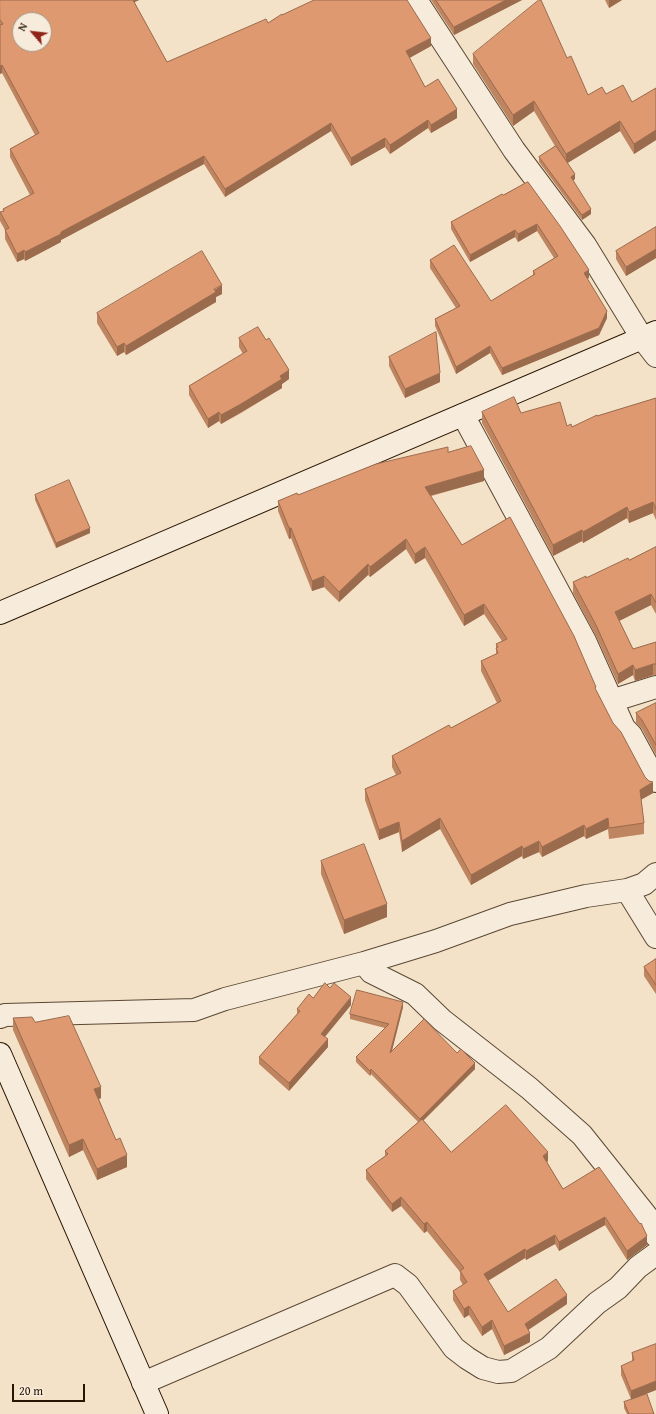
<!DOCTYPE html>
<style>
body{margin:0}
#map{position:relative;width:656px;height:1414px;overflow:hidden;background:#f3e2c8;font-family:"Gentium Book Plus",serif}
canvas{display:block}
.north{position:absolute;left:12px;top:12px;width:40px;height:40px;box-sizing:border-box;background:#f7ecdb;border:1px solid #a49684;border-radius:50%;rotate:298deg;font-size:11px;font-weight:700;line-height:16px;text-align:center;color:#281502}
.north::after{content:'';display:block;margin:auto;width:14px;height:18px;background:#8f2418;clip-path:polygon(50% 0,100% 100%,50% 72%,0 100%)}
.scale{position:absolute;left:12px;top:1384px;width:73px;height:18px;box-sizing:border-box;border:2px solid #281502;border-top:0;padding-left:5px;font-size:12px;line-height:14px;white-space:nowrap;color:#281502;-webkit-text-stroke:3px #f7ecdb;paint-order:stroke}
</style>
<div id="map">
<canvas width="656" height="1414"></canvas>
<div class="north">N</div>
<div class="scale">20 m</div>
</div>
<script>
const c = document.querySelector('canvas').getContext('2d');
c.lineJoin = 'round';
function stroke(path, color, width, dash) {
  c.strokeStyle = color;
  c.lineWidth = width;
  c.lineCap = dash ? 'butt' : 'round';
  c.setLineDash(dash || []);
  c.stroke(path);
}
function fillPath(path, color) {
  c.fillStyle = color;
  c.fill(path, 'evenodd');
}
const street = new Path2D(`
 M 416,0 L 514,150 L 585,245 L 642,338 L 656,356
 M 463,415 L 585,641 L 624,728 L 631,735 L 656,781
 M 611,701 L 656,687
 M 627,890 L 656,937
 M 364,963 L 371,972 L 415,994 L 442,1020 L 529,1088 L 582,1135 L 649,1219 L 656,1236
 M 0,1017 L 5,1015 L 194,1010 L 225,999 L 364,963 L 436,941 L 510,914 L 586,896 L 627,890 L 644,884 L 656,874
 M 143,1383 L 395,1275 L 408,1285 L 454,1348 L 467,1358 L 483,1368 L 498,1372 L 511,1371 L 549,1348 L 597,1303 L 618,1288 L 638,1267 L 656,1254`);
const secondary = new Path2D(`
 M 0,613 L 656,332
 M 0,1054 L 157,1414`);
stroke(street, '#5b4834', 24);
stroke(secondary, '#281502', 24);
stroke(street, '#f7ecdb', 22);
stroke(secondary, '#f7ecdb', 22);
fillPath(new Path2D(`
 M 0,0 L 139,0 L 134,2 L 167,62 L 268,23 L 282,15 L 431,46 L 409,58 L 425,87 L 457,118 L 431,133 L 428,128 L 390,154 L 385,147 L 351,166 L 331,131 L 225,197 L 204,164 L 61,240 L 61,242 L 25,261 L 24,259 L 17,262 L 5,239 L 5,230 L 0,221 L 0,212 L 3,211 L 3,209 L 30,195 L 10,157 L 10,149 L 35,135 L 2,73 L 0,74 Z
 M 431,0 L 522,0 L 454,35 Z
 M 605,0 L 622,0 L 609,8 Z
 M 473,54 L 567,58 L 588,95 L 606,94 L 632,102 L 656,88 L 656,140 L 634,154 L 620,131 L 567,163 L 575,179 L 573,180 L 591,214 L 582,220 L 539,162 L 539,157 L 555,146 L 534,111 L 513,126 L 473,64 Z
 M 528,182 L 589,278 L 587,279 L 607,318 L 599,335 L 502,375 L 490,353 L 456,374 L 435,326 L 435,319 L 456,308 L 430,268 L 430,260 L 491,301 L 533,275 L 533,271 L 554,258 L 537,231 L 518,242 L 515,237 L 470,262 L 451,229 L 451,222 Z
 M 656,227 L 656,258 L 626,276 L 616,259 L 616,251 Z
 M 222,294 L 216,297 L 216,302 L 126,355 L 124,352 L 117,356 L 97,323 L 97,313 Z
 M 239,338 L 289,379 L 282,384 L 282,388 L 241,413 L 221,424 L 219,421 L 208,428 L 189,395 L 189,386 L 243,354 L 239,347 Z
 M 389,357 L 440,382 L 405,398 L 389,366 Z
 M 656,398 L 656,520 L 653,513 L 629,523 L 627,518 L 583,543 L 582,541 L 553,556 L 482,423 L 482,412 L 521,413 L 572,427 L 597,416 Z
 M 448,452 L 484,481 L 431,496 L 462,545 L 596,691 L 613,723 L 653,793 L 641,800 L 644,823 L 644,834 L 609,839 L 608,829 L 586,839 L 584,836 L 542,857 L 539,852 L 523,859 L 522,856 L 471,885 L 440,829 L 402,852 L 399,832 L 379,840 L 365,800 L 365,789 L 396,775 L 392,767 L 392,756 L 451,728 L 497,703 L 481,671 L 481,661 L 496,654 L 496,644 L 502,641 L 484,614 L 464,626 L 425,558 L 415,564 L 406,549 L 370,577 L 368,575 L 339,602 L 324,587 L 312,591 L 291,538 L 289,539 L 278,511 L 278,501 L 298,495 Z
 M 35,495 L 90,533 L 56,548 L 35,500 Z
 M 656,547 L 656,614 L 651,605 L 619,621 L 633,649 L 656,642 L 656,675 L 653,675 L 635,681 L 633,675 L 618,684 L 596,636 L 573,593 L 573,582 L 586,578 L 629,560 Z
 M 656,703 L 656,755 L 642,729 L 636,723 L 636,713 Z
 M 321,861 L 387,917 L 344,934 L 321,874 Z
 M 656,959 L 656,994 L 644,976 L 644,967 Z
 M 313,998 L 351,1005 L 325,1037 L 328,1047 L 289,1091 L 259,1064 L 259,1057 L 297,1014 L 297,1009 Z
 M 403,1007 L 392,1051 L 457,1053 L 475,1069 L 423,1120 L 451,1152 L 548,1161 L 547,1162 L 563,1189 L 647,1245 L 627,1260 L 605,1225 L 559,1251 L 555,1244 L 526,1260 L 525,1258 L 488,1281 L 508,1312 L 567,1304 L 528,1330 L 530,1342 L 504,1355 L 492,1329 L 482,1336 L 469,1315 L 464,1318 L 453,1300 L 453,1291 L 463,1285 L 460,1280 L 460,1272 L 427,1231 L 424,1233 L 401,1206 L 392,1212 L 366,1179 L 366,1170 L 385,1156 L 385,1151 L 418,1122 L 371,1074 L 370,1076 L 356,1062 L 356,1057 L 385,1028 L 350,1019 L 350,1014 Z
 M 13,1018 L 35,1022 L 101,1098 L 99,1099 L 127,1167 L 97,1180 L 83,1150 L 69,1157 L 13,1030 Z
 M 656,1344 L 656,1390 L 639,1396 L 654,1414 L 627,1414 L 624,1408 L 624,1402 L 631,1399 L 621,1375 L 621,1366 L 632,1362 L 632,1353 Z`), '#bf8460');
fillPath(new Path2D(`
 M 131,0 L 139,0 L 131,4 Z
 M 506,0 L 522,0 L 454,35 L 454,27 Z
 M 609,0 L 622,0 L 609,8 Z
 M 431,38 L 431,46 L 406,60 L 406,51 Z
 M 2,65 L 2,73 L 0,74 L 0,66 Z
 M 534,101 L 534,111 L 513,126 L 513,115 Z
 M 457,109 L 457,118 L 431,133 L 431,125 Z
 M 428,120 L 428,128 L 390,154 L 390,145 Z
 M 620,121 L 620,131 L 566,164 L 566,154 Z
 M 331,123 L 331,131 L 225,197 L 225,189 Z
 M 656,130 L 656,140 L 634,154 L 634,144 Z
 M 385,138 L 385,147 L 351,166 L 351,158 Z
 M 204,156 L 204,164 L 61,240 L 61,242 L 25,261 L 25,252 L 61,232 Z
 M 575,174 L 575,179 L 571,182 L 571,177 Z
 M 591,209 L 591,214 L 582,220 L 582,215 Z
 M 537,224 L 537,231 L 518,242 L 518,234 Z
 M 515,230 L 515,237 L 470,262 L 470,255 Z
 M 656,249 L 656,258 L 626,276 L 626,267 Z
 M 24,250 L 24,259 L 17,262 L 17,254 Z
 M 589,270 L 589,278 L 584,280 L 584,273 Z
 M 222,285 L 222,294 L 216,297 L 216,302 L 126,355 L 126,346 Z
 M 607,311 L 607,318 L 599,335 L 502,375 L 502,368 Z
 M 124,343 L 124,352 L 117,356 L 117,347 Z
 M 490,346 L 490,353 L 456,374 L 456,367 Z
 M 289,370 L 289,379 L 282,384 L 282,388 L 221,424 L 221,415 Z
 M 440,373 L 440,382 L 405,398 L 405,389 Z
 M 219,412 L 219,421 L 208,428 L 208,419 Z
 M 484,470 L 484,481 L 425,497 L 425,487 Z
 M 653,502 L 653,513 L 629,523 L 629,512 Z
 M 627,507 L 627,518 L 583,543 L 583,532 Z
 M 90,528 L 90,533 L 56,548 L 56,543 Z
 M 289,528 L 291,528 L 291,538 L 289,539 Z
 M 582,530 L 582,541 L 553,556 L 553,545 Z
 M 406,539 L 406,549 L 370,577 L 370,567 Z
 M 425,547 L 425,558 L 415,564 L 415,554 Z
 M 368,564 L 368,575 L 339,602 L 339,592 Z
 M 324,576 L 324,587 L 312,591 L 312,581 Z
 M 651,594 L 651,605 L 615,623 L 615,612 Z
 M 484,604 L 484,614 L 464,626 L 464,615 Z
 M 653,664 L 653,675 L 635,681 L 635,670 Z
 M 633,665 L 633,675 L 618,684 L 618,674 Z
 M 653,782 L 653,793 L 640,800 L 640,790 Z
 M 440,818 L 440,829 L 402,852 L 402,841 Z
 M 608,818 L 608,829 L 586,839 L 586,829 Z
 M 399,822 L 399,832 L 379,840 L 379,830 Z
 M 584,825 L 584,836 L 542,857 L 542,847 Z
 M 539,841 L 539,852 L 523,859 L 523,849 Z
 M 522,846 L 522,856 L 471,885 L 471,875 Z
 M 387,904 L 387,917 L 344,934 L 344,920 Z
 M 351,997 L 351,1005 L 321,1041 L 321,1034 Z
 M 403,1002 L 403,1007 L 390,1058 L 390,1053 Z
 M 328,1039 L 328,1047 L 289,1091 L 289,1083 Z
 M 475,1063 L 475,1069 L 420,1124 L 420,1119 Z
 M 371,1069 L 371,1074 L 370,1076 L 370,1071 Z
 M 101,1087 L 101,1098 L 94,1101 L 94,1089 Z
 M 83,1139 L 83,1150 L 69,1157 L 69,1145 Z
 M 548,1152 L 548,1161 L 543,1165 L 543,1156 Z
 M 127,1155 L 127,1167 L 97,1180 L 97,1169 Z
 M 401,1197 L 401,1206 L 392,1212 L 392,1204 Z
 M 605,1217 L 605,1225 L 559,1251 L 559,1242 Z
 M 427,1222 L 427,1231 L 424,1233 L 424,1224 Z
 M 555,1235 L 555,1244 L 526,1260 L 526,1251 Z
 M 647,1236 L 647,1245 L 627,1260 L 627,1251 Z
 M 525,1249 L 525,1258 L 484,1283 L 484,1274 Z
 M 567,1295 L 567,1304 L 525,1332 L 525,1324 Z
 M 469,1306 L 469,1315 L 464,1318 L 464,1309 Z
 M 492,1320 L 492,1329 L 482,1336 L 482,1327 Z
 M 530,1333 L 530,1342 L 504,1355 L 504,1346 Z
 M 656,1381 L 656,1390 L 631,1400 L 631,1391 Z`), '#9b6b4e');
const building = new Path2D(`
 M 0,0 L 133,0 L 167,62 L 266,19 L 268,23 L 282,14 L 282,15 L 314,0 L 407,0 L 431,38 L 406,51 L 425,87 L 438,79 L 457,109 L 431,125 L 428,120 L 390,145 L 385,138 L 351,158 L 331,123 L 225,189 L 204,156 L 61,232 L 61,234 L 25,252 L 24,250 L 17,254 L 5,230 L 9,228 L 0,212 L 4,211 L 3,209 L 34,193 L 10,149 L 39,133 L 2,65 L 0,66 L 0,25 L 3,24 L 0,20 ZM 20,20 L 44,20 L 44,44 L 20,44 Z
 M 436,0 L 506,0 L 454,27 Z
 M 539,0 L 541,0 L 567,58 L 571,56 L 588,95 L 602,87 L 606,94 L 623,85 L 632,102 L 656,88 L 656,130 L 634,144 L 620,121 L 566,154 L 534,101 L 513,115 L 473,54 Z
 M 556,146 L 575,174 L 571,177 L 591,209 L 582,215 L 539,157 Z
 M 528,182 L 560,226 L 589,270 L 584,273 L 607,311 L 599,328 L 502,368 L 490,346 L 456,367 L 435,319 L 460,306 L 430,260 L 454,245 L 491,301 L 535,274 L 533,271 L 558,256 L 537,224 L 518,234 L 515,230 L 470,255 L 451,222 L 502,194 L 503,195 Z
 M 656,227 L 656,249 L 626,267 L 616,251 Z
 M 202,251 L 222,285 L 214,289 L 216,292 L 126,346 L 124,343 L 117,347 L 97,313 Z
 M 258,327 L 266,340 L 269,338 L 289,370 L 280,376 L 282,379 L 241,404 L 221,415 L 219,412 L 208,419 L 189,386 L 247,351 L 239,338 Z
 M 436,332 L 440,373 L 405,389 L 389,357 Z
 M 514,397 L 521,413 L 560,402 L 567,426 L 571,424 L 572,427 L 597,415 L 597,416 L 656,398 L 656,510 L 653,502 L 629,512 L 627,507 L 583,532 L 582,530 L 553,545 L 482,412 Z
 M 471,446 L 484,470 L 425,487 L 462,545 L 510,517 L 574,636 L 596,687 L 595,688 L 613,723 L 621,732 L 645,777 L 649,781 L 653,782 L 640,790 L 644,823 L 609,828 L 608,818 L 586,829 L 584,825 L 542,847 L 539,841 L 523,849 L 522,846 L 471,875 L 440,818 L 402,841 L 399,822 L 379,830 L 365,789 L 401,773 L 392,756 L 449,725 L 451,728 L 501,701 L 481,661 L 498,653 L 496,648 L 498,647 L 496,644 L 507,639 L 484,604 L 464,615 L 425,547 L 415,554 L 406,539 L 370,567 L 368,564 L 339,592 L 324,576 L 312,581 L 291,528 L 289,528 L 278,501 L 297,493 L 298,495 L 376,464 L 448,447 L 448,452 Z
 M 69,480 L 90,528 L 56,543 L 35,495 Z
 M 656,547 L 656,603 L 651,594 L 615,612 L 633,649 L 656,642 L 656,664 L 653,664 L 635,670 L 633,665 L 618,674 L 596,625 L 573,582 L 586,576 L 586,578 L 628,558 L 629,560 Z
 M 656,703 L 656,745 L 642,720 L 636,713 Z
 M 364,844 L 387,904 L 344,920 L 321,861 Z
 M 656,959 L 656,985 L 644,967 Z
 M 325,983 L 330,988 L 334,983 L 351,997 L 321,1034 L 328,1039 L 289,1083 L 259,1057 L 300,1011 L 297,1009 L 309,994 L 313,998 Z
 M 357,990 L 403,1002 L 390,1053 L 424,1019 L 457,1053 L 461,1049 L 475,1063 L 420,1119 L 371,1069 L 370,1071 L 356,1057 L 389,1024 L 350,1014 Z
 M 69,1016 L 101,1087 L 94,1089 L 116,1140 L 120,1138 L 127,1155 L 97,1169 L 83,1139 L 69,1145 L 13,1018 L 32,1017 L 35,1022 Z
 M 506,1105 L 548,1152 L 543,1156 L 563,1189 L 599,1167 L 640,1224 L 641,1223 L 647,1236 L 627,1251 L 605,1217 L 559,1242 L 555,1235 L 526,1251 L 525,1249 L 484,1274 L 508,1312 L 556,1279 L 567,1295 L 525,1324 L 530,1333 L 504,1346 L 492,1320 L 482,1327 L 469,1306 L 464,1309 L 453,1291 L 467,1282 L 460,1271 L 464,1268 L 427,1222 L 424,1224 L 401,1197 L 392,1204 L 366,1170 L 388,1154 L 385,1151 L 422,1119 L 451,1152 Z
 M 656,1344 L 656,1381 L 631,1391 L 621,1366 L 634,1360 L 632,1353 Z
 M 647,1394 L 654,1414 L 628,1414 L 629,1414 L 624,1402 Z`);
fillPath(building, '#de9970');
stroke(building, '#9b6b4e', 1);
</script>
